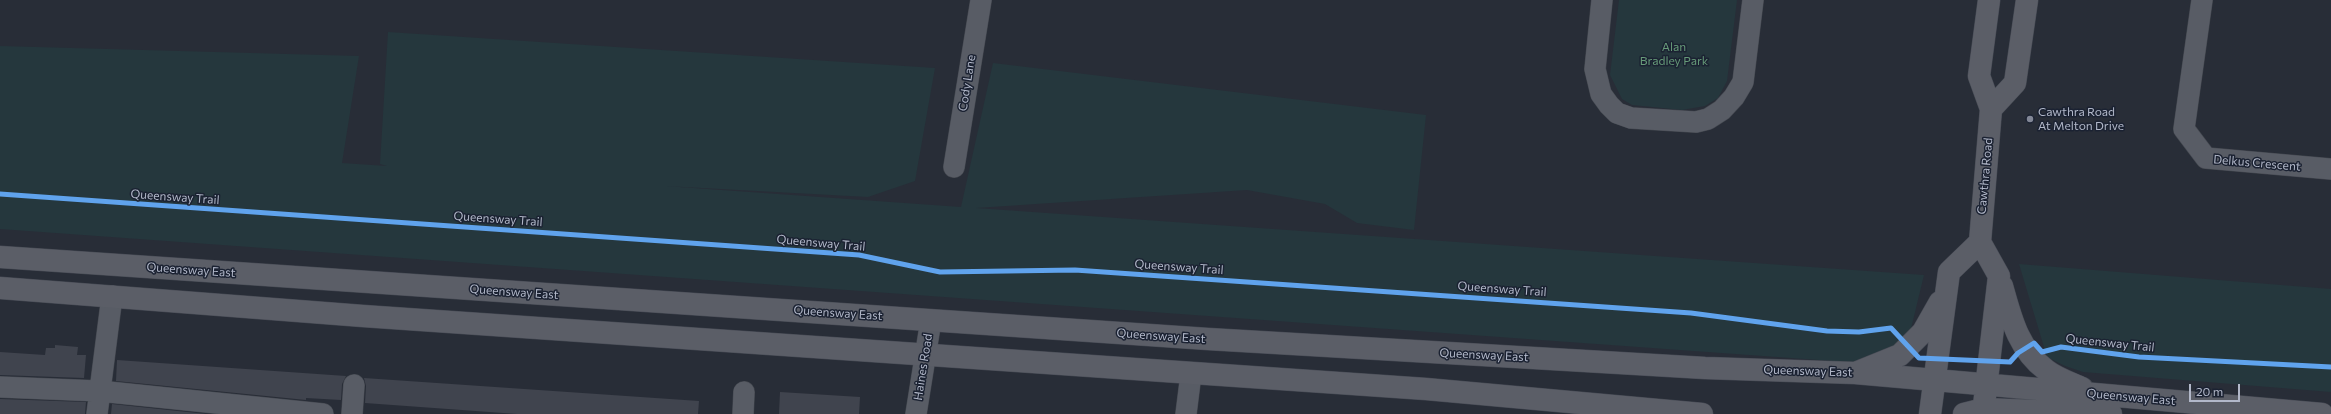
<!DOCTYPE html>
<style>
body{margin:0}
#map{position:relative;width:2331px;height:414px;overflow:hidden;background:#282d37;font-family:Commissioner,sans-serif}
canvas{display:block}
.scale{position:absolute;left:2189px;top:384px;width:51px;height:18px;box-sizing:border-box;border:2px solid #b2b8c9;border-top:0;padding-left:5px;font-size:12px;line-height:14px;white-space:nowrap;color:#b2b8c9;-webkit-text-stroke:3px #1b2232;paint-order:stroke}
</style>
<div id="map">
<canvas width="2331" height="414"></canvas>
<div class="scale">20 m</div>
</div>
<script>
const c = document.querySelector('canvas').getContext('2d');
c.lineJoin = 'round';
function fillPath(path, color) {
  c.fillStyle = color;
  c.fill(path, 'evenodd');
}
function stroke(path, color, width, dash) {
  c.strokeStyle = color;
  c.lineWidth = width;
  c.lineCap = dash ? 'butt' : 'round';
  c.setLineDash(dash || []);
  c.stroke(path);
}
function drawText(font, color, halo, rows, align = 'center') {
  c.font = font + ' Commissioner,sans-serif';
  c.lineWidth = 3;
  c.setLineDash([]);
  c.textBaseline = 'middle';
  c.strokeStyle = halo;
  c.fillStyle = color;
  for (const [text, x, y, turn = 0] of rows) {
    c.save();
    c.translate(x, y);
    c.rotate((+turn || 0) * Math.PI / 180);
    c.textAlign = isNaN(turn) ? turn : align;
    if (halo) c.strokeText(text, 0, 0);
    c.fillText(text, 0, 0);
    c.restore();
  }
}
fillPath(new Path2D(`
 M 1619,0 L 1737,0 L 1727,81 L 1718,98 L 1705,106 L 1682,110 L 1632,105 L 1622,99 L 1610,75 Z
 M 388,32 L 935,68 L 915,181 L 868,197 L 665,186 L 961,207 L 993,63 L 1426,115 L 1414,230 L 1357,223 L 1325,204 L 1247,190 L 976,208 L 1924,275 L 1902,366 L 0,229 L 0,46 L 359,56 L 342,163 L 387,166 L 380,164 Z
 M 2019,264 L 2331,289 L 2331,392 L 2083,372 L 2065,366 L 2047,357 Z`), '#25373d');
fillPath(new Path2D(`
 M 55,345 L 78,347 L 77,355 L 86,355 L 84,378 L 0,375 L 0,352 L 45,355 L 46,348 L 55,348 Z
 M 117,360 L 346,376 L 342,384 L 341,400 L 306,398 L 306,400 L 116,381 Z
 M 364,378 L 699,401 L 698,414 L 517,414 L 365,403 L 366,386 Z
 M 780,392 L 860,397 L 859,414 L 779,414 Z
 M 0,399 L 86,402 L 85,414 L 0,414 Z
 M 112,404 L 206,414 L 111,414 Z`), '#40444e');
const minor = new Path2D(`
 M 1602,0 L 1595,69 L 1601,94 L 1609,105 L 1617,113 L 1631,118 L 1696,122 L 1708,119 L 1722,110 L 1734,97 L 1743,82 L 1753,0
 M 2202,0 L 2184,129 L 2206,158 L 2331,169
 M 954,167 L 981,0
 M 0,387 L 99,391 L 323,414
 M 97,414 L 112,296
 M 352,414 L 354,385
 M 743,414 L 744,392
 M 916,414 L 931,320
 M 1186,414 L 1191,374`);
const major = new Path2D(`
 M 1991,109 L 2015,83 L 2027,0
 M 0,257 L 1208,339 L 1705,368 L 1855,373 L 2322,414
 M 2002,286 C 2011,318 2018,349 2046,370 C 2056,378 2071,383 2082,388
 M 0,288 L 363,316 L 1426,389 L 1702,414
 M 1858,372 L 1900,355 L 1923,332 L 1940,302
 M 1930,414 L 1949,272 L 1980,242
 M 1964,414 L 1984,409 L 2111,414
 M 1983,414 L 1999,276 L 1980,242 L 1991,109 L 1979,76 L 1989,0`);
stroke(minor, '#444850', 22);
stroke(major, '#464a54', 23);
stroke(minor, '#585c65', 21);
stroke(major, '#5b5e67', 22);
stroke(new Path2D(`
 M 0,194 L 859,255 L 940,272 L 1075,270 L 1691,313 L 1827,331 L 1859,332 L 1891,328 L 1919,358 L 2010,362 L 2018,353 L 2034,343 L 2042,352 L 2061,347 L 2139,357 L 2331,367`), '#60a3ed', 5);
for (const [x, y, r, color] of [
 [2030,119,4,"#828796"]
]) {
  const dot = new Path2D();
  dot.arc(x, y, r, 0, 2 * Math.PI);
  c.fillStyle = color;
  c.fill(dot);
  stroke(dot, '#1b2232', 1.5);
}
drawText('12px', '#679b79', '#1b2232', [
 ["Alan",1674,47],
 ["Bradley Park",1674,61]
]);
drawText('12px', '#b2b8c9', '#1b2232', [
 ["Cody Lane",967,83,-81],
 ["Delkus Crescent",2257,163,5],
 ["Cawthra Road",1985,176,-85],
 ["Queensway Trail",175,197,4],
 ["Queensway Trail",498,219,4],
 ["Queensway Trail",821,243,5],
 ["Queensway Trail",1179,267,4],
 ["Queensway East",191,270,4],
 ["Queensway Trail",1502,289,4],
 ["Queensway East",514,292,4],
 ["Queensway East",838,313,4],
 ["Queensway East",1161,336,4],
 ["Queensway Trail",2110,343,6],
 ["Queensway East",1484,355,3],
 ["Haines Road",923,367,-81],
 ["Queensway East",1808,371,2],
 ["Queensway East",2131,397,5]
]);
drawText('12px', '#b2b8c9', '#1b2232', [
 ["Cawthra Road",2038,112],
 ["At Melton Drive",2038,126]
], 'left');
</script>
